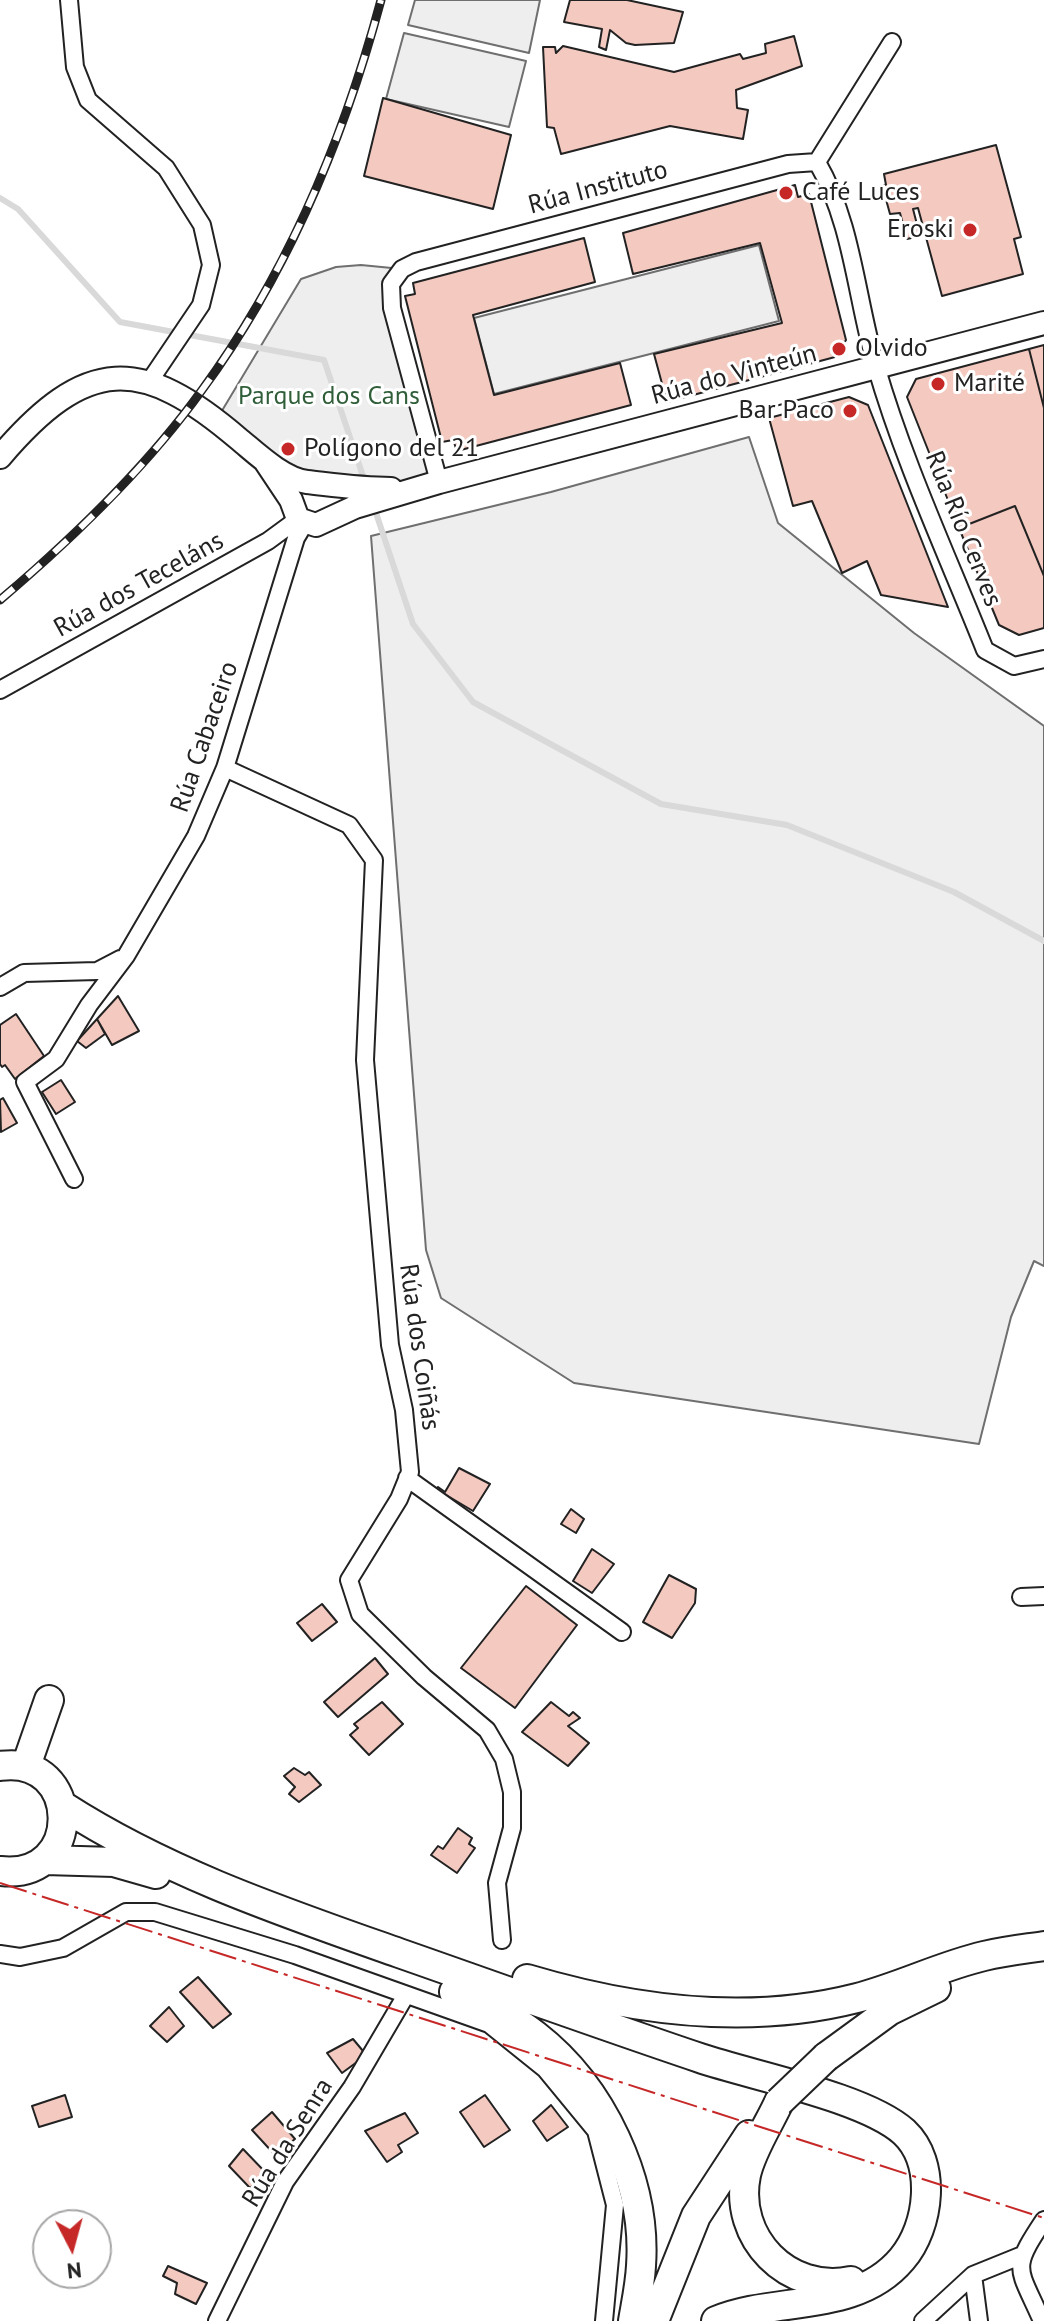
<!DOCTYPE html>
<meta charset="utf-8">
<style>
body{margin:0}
#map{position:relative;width:1044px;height:2321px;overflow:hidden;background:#fff;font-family:"PT Sans",sans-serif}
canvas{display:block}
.north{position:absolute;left:32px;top:2209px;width:80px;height:80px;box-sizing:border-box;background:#fff;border:2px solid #a7a7a7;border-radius:50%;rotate:174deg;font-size:22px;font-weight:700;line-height:32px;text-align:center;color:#222}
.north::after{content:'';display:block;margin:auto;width:28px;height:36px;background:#c62828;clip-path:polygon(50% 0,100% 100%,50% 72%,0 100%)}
</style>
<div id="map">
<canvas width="1044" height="2321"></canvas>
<div class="north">N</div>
</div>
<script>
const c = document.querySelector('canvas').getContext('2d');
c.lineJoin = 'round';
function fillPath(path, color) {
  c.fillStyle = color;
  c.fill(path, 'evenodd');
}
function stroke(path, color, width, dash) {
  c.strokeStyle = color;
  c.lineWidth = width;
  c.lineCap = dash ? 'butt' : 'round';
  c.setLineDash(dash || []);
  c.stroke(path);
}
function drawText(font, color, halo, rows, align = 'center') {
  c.font = font + ' "PT Sans",sans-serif';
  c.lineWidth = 6;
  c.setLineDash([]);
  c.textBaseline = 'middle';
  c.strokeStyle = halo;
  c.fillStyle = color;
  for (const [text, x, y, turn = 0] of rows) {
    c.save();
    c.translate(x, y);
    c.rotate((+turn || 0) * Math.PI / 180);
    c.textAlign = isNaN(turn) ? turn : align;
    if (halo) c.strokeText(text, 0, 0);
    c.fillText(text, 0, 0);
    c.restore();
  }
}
const green = new Path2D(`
 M 415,0 L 540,0 L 529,53 L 408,25 Z
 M 404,33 L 526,61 L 509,127 L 386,99 Z
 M 759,245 L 779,321 L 494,394 L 474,318 Z
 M 361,265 L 402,269 L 391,284 L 439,482 L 392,489 L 306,482 L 217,419 L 301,279 L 336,267 Z
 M 749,437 L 778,523 L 914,633 L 1044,726 L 1044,1266 L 1034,1261 L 1011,1317 L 979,1444 L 574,1383 L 441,1298 L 426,1250 L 371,536 L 551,492 Z`);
fillPath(green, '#eee');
stroke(green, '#6f6f6f', 2);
stroke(new Path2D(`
 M 0,198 L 18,209 L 120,322 L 324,360 L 365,482
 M 373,504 L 413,624 L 473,702 L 661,804 L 787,825 L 954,892 L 1044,941`), '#d9d9d9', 6);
const building = new Path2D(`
 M 570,0 L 627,0 L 683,12 L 674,43 L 635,45 L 626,43 L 610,30 L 606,50 L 599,47 L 602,29 L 564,22 Z
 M 794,36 L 802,66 L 736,90 L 737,108 L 748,110 L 743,139 L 670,126 L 561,154 L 554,128 L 547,127 L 543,47 L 555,47 L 556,53 L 563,46 L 674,72 L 740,54 L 743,59 L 766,53 L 765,44 Z
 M 383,98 L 511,135 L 493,209 L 364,176 Z
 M 996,145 L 1021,237 L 1014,239 L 1023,274 L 942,296 L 918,208 L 913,209 L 920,236 L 907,239 L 900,213 L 890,214 L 882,185 L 886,185 L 884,174 Z
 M 795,185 L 798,197 L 809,194 L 846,340 L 835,357 L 667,402 L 654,354 L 782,323 L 760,243 L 633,274 L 623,233 Z
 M 584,238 L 595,282 L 473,315 L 494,395 L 620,363 L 631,405 L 457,451 L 453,440 L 442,442 L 405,296 L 415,294 L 413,283 Z
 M 1044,345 L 1044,408 L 1029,349 Z
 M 1029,349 L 1044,408 L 1044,576 L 1015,506 L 959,528 L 907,397 L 916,379 Z
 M 849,397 L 868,405 L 948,607 L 881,595 L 867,561 L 842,573 L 812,501 L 793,506 L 769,418 Z
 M 1015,506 L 1044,576 L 1044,628 L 1019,635 L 999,625 L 959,528 Z
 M 118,996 L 139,1031 L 112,1045 L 97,1019 Z
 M 16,1014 L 44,1056 L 15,1079 L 5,1065 L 2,1067 L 0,1064 L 0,1025 Z
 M 97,1019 L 105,1034 L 86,1048 L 77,1041 Z
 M 61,1080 L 75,1102 L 56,1114 L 42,1092 Z
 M 3,1098 L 17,1123 L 1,1132 L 0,1100 Z
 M 459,1468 L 490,1484 L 473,1511 L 436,1489 L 438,1487 L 445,1492 Z
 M 571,1509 L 584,1519 L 576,1533 L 561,1524 Z
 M 592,1549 L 614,1564 L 592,1593 L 573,1581 Z
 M 669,1575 L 696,1589 L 695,1603 L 672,1638 L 643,1622 Z
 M 526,1586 L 577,1625 L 515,1708 L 461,1668 Z
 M 322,1604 L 337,1622 L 312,1641 L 297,1623 Z
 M 375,1658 L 388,1674 L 338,1717 L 324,1702 Z
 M 382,1702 L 403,1724 L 369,1755 L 350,1735 L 358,1728 L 354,1724 Z
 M 551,1702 L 569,1716 L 573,1712 L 580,1718 L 568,1726 L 589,1743 L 568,1766 L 522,1732 Z
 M 294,1768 L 305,1775 L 309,1772 L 321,1785 L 299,1802 L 289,1794 L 295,1787 L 284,1776 Z
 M 458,1828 L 472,1838 L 469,1844 L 475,1848 L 457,1873 L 431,1855 L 438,1846 L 443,1849 Z
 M 198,1977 L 231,2014 L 213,2028 L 180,1992 Z
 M 169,2007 L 184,2026 L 167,2042 L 150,2026 Z
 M 353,2039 L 363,2051 L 357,2062 L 342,2073 L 327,2053 Z
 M 65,2095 L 72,2117 L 39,2127 L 32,2106 Z
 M 485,2095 L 510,2130 L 484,2147 L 460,2112 Z
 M 551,2105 L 568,2127 L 547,2141 L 533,2121 Z
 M 272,2112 L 295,2139 L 275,2155 L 252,2130 Z
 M 405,2113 L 418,2133 L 398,2145 L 402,2152 L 387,2162 L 365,2131 Z
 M 243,2149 L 267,2174 L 250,2188 L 229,2166 Z
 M 168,2266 L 207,2283 L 196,2304 L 175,2294 L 177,2283 L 163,2276 Z`);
fillPath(building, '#f3c9c0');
stroke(building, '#222', 2);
const minor = new Path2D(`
 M 69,0 L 75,67 L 88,100 L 166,168 L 202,225 L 211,265 L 201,305 L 149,382
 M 817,162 L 892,42
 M 439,482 L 392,308 L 391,284 L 402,269 L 416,262 L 788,164 L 817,162 C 853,224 856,298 876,366 C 904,463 948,557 985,650 L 1014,666 L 1044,659
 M 0,690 L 268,541 L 298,519
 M 225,768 L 349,825 L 374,860 L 365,1060 L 390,1345 L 404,1410 L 410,1472 L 399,1499 L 349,1580 L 360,1614 L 424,1677 L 487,1730 L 504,1759 L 512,1792 L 512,1828 L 497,1883 L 502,1940
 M 0,987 L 24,973 L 97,971 L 120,959
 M 74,1179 L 25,1082 L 56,1059 L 89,1005 L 126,956 L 196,836 L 225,768 L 296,538 L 305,523
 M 407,1478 L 622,1632
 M 1021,1597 L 1044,1596
 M 0,1954 L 20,1957 L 63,1948 L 126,1912 L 155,1912 L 295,1955 L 489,2024 L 545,2069 L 596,2131 L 615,2205 L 604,2321
 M 973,2275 L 979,2321
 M 217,2321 L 285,2182 L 352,2087 L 406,1995
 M 923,2321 L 973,2275 L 1020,2256
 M 1042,2321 C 1018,2266 1010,2271 1044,2220`);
const tertiary = new Path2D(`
 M 0,457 C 86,356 141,355 240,440 C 257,454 283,479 307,482 C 334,485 361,489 391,489
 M 265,461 L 291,500 L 298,519 L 316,525 L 355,507 L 439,482 L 1044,323`);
const trunk = new Path2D(`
 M 0,1766 C 82,1754 85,1881 0,1871
 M 26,1766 L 49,1700
 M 63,1806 C 167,1873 283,1912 399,1953 C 499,1988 599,2024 700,2058 C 753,2076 865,2097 904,2132 C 937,2163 930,2226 902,2259 C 856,2314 775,2296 716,2321
 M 45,1860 L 114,1862 L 156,1874
 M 527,1979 C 634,2011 747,2026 857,1998 C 900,1987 941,1966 984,1956 C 1004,1951 1024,1949 1044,1946
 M 454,1992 C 483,2003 511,2016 535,2035 C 602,2087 647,2181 641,2266 C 640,2285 636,2303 633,2321
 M 826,2057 L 889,2011 L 936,1988
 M 779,2102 C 769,2124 751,2151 746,2175 C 733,2238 788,2294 851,2281
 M 654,2321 L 696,2216 L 749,2135`);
stroke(minor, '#222', 20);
stroke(tertiary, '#222', 26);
stroke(trunk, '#222', 32);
stroke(minor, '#fff', 16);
stroke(tertiary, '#fff', 22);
stroke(trunk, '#fff', 28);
const rail = new Path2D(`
 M 0,600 C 73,538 146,468 202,390 C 287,274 344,138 381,0`);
stroke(rail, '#222', 9);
stroke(rail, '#fff', 6, [18]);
const trunkBridge = new Path2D(`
 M 779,2102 L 826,2057`);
stroke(trunkBridge, '#222', 32, []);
stroke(trunkBridge, '#fff', 28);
stroke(new Path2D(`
 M 0,1883 L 1044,2218`), '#c62828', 2, [28, 6, 4, 6]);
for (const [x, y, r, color] of [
 [786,193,8,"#c62828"],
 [970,230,8,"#c62828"],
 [839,349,8,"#c62828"],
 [938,384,8,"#c62828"],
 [850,411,8,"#c62828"],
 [288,449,8,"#c62828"]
]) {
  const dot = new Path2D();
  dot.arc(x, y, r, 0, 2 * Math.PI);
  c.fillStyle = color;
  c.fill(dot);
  stroke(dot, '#fff', 3);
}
drawText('26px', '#222', '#fff', [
 ["Rúa Instituto",598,188,-15],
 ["Rúa do Vinteún",734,375,-15],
 ["Rúa Río Cerves",963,529,68],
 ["Rúa dos Teceláns",139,585,-29],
 ["Rúa Cabaceiro",205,737,-71],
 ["Rúa dos Coiñás",419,1347,82],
 ["Rúa da Senra",288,2143,-58]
]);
drawText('26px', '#222', '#fff', [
 ["Café Luces",802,193],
 ["Eroski",954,230,"right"],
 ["Olvido",855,349],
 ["Marité",954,384],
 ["Bar Paco",834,411,"right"],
 ["Polígono del 21",304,449]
], 'left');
drawText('26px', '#2f5e38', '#fff', [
 ["Parque dos Cans",329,397]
]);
</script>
